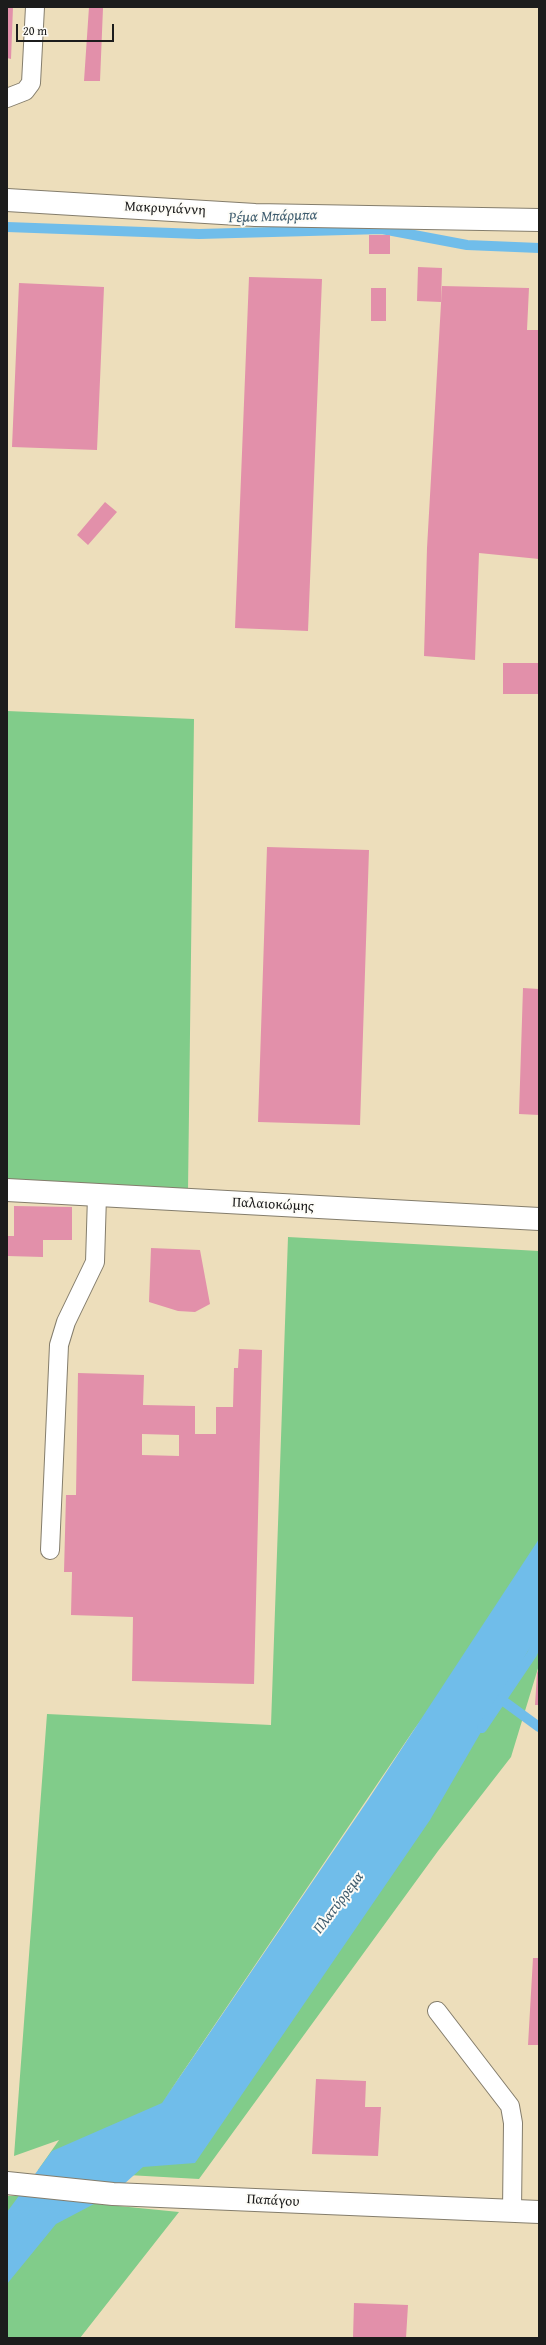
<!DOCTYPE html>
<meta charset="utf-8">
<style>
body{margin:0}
#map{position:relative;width:546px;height:2345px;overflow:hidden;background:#eddebb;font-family:"Gentium Book Plus",serif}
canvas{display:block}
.frame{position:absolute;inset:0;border:8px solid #1c1c1c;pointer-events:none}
.scale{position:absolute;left:16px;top:24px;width:98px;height:18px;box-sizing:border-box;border:2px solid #1c1c1c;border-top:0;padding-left:5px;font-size:12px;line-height:14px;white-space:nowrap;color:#1c1c1c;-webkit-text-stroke:3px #fdfcf7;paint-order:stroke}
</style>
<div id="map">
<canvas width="546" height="2345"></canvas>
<div class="frame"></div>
<div class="scale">20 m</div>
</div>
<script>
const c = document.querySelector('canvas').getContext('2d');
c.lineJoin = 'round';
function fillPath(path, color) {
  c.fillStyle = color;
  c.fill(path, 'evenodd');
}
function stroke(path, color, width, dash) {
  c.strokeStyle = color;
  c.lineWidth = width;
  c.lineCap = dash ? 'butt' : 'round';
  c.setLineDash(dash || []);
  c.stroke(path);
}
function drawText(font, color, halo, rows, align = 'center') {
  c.font = font + ' "Gentium Book Plus",serif';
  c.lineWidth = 4;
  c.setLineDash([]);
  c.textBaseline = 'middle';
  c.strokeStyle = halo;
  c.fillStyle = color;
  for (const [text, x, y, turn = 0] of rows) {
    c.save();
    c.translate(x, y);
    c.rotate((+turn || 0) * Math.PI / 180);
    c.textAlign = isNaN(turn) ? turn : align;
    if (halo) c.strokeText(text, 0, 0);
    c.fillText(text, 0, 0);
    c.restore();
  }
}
fillPath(new Path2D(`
 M 7,711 L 194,719 L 188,1190 L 7,1183 Z
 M 288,1237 L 539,1251 L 539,1665 L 511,1757 L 438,1851 L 199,2179 L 38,2170 L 59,2140 L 14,2156 L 47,1714 L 271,1725 ZM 538,1560 L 164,2100 L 413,1731 Z
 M 7,2196 L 18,2196 L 179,2212 L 80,2338 L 7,2338 Z`), '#81cc8a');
fillPath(new Path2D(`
 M 539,1539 L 539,1632 L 430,1820 L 195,2163 L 143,2167 L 113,2194 L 56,2224 L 7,2284 L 7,2212 L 52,2151 L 162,2103 L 368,1800 Z`), '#70bdea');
stroke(new Path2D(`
 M 7,227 L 199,234 L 382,229 L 467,245 L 539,248
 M 502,1700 L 539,1727
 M 482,1728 L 532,1654 L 539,1638`), '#70bdea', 10);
fillPath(new Path2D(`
 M 7,7 L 13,7 L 11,59 L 7,58 Z
 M 89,7 L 103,8 L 100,81 L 84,81 Z
 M 369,235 L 390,235 L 390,254 L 369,254 Z
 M 418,267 L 442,268 L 441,302 L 417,301 Z
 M 249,277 L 322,279 L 308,631 L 235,628 Z
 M 19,283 L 104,287 L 97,450 L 12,447 Z
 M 442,286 L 529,288 L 527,330 L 539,330 L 539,559 L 479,553 L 475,660 L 424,656 L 427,548 Z
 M 371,288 L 386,288 L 386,321 L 371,321 Z
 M 105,502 L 117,512 L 88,545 L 77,535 Z
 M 503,663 L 539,663 L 539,694 L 503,694 Z
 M 267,847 L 369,850 L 360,1125 L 258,1122 Z
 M 523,988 L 539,989 L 539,1115 L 519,1114 Z
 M 14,1206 L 72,1207 L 72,1240 L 43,1240 L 43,1257 L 7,1256 L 7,1236 L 14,1236 Z
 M 151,1248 L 200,1250 L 210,1304 L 195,1312 L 178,1311 L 149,1302 Z
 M 239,1349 L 262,1350 L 254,1684 L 132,1681 L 133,1617 L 71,1615 L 72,1572 L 64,1572 L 66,1495 L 76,1495 L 78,1373 L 144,1375 L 143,1405 L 195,1406 L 195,1434 L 216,1434 L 216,1407 L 233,1407 L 234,1368 L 238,1368 ZM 142,1434 L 179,1435 L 179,1456 L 142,1455 Z
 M 539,1668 L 539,1705 L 535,1705 L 537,1673 Z
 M 533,1958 L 539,1958 L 539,2045 L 528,2045 Z
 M 316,2079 L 366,2081 L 365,2107 L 381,2107 L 378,2156 L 312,2154 Z
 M 354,2303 L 408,2305 L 406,2338 L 353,2338 Z`), '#e290aa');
const service = new Path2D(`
 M 7,98 L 25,91 L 31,83 L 35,7
 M 50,1550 L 59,1345 L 66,1322 L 95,1262 L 97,1196
 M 437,2011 L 510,2106 L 513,2123 L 512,2211`);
const minor = new Path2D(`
 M 7,1190 L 539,1219
 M 7,2183 L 113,2194 L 539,2212`);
const tertiary = new Path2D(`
 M 7,200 L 255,215 L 539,220`);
stroke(service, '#847d6c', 20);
stroke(minor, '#847d6c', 24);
stroke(tertiary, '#847d6c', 24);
stroke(service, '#fff', 18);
stroke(minor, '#fff', 22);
stroke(tertiary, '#fff', 22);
drawText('14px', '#1c1c1c', '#fdfcf7', [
 ["Μακρυγιάννη",165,209,3],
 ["Παλαιοκώμης",273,1205,3],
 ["Παπάγου",273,2201,3]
]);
drawText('italic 15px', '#3e5c6e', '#fdfcf7', [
 ["Ρέμα Μπάρμπα",273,217,-2],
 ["Πλατύρρεμα",339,1903,-53]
]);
</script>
